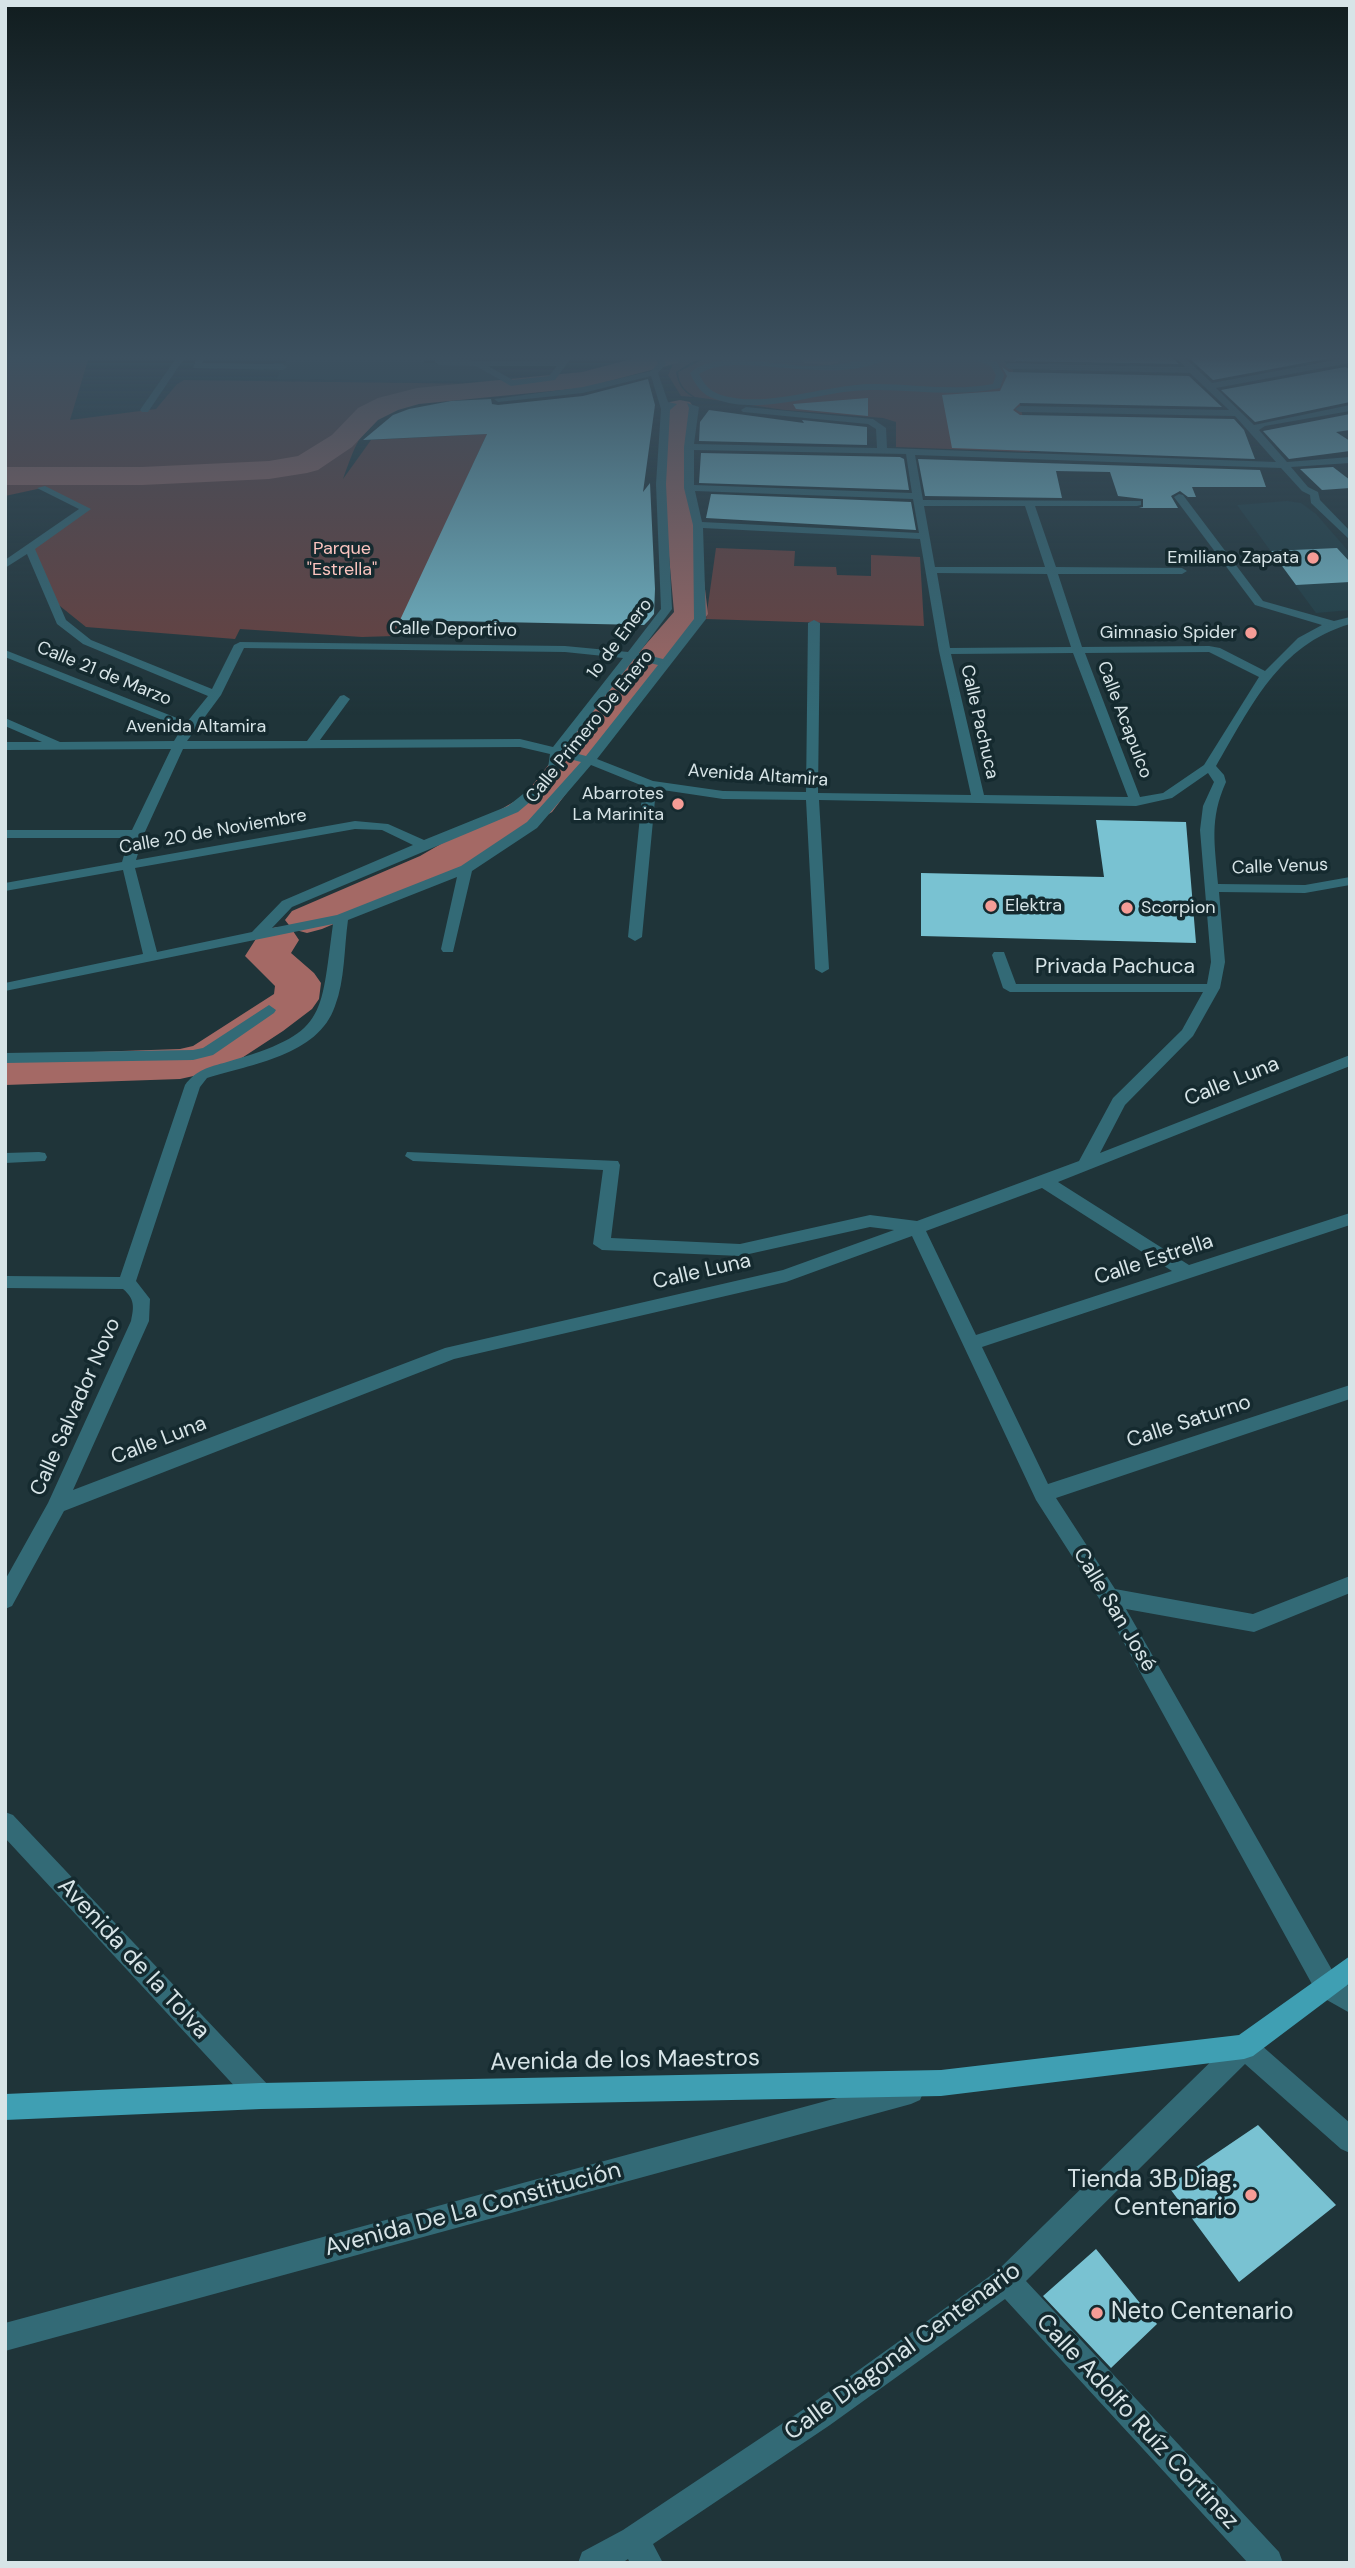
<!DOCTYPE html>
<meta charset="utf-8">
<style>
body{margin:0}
#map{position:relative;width:1355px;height:2568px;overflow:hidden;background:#1f3439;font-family:"DM Sans",sans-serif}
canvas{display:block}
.frame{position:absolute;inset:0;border:7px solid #d7e4e7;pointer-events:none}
</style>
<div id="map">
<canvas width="1355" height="2568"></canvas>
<div class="frame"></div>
</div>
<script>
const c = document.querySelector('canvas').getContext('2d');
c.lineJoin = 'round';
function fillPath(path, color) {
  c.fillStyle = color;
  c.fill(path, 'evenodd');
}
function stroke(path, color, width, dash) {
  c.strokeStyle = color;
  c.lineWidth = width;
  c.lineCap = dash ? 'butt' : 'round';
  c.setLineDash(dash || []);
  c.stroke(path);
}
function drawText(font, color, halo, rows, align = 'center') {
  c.font = font + ' "DM Sans",sans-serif';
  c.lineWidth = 7;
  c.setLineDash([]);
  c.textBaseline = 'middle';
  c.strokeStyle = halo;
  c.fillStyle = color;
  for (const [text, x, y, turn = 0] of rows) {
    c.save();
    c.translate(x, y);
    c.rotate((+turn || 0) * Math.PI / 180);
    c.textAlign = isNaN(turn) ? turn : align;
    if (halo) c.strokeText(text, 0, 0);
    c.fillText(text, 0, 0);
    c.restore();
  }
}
fillPath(new Path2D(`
 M 289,357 L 426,357 L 423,364 L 477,365 L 504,382 L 276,379 Z
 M 1287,501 L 1301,503 L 1316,514 L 1350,553 L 1350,610 L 1316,613 L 1237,505 Z`), '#1f3e45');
fillPath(new Path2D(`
 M 89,357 L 70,420 L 156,409 L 177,384 L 184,380 L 491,384 L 491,387 L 526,384 L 564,375 L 587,374 L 646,357 L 991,357 L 999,360 L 995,357 L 1014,357 L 1016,362 L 1004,361 L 1013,370 L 1030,452 L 896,447 L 896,422 L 883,418 L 785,410 L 695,397 C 684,390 679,385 678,372 L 702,360 L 694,361 L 676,372 C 678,384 682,391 693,397 L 681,396 L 668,375 L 676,357 C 646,368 612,383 580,387 C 534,394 413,394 380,416 C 358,432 352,455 343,479 L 371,440 L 487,434 L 394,636 L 362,637 L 240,629 L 235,639 L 86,627 L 50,598 L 30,548 L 85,509 L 42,488 L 5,496 L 5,360 Z
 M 716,548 L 795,551 L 794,566 L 836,567 L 837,575 L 871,576 L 871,555 L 920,557 L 924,626 L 706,619 Z`), '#6c403d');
fillPath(new Path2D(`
 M 639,357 L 682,357 L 678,363 L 583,388 L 419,404 L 398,410 L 378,420 L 352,447 L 318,470 L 307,473 L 269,479 L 142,485 L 5,485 L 5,467 L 142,467 L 269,461 L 298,456 L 332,435 L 358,408 L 378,398 L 417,388 L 582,372 Z
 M 801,357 L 842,357 L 838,363 L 829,365 L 805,363 Z
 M 680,400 L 690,402 L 694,408 L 693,489 L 708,614 L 703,621 L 596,748 L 587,766 L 552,812 L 450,874 L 322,929 L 307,933 L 292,929 L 285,920 L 292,911 L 420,856 L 524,796 L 550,763 L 565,737 L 674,612 L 663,489 L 666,408 L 670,402 Z
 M 277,927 L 293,931 L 299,940 L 291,953 L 314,973 L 321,983 L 319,999 L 312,1009 L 283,1031 L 225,1069 L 180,1079 L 5,1085 L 5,1055 L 180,1049 L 193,1046 L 274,994 L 275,986 L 245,956 L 261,931 Z`), '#a46965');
fillPath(new Path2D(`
 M 1014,357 L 1172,357 L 1179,364 L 1015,361 Z
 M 1188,357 L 1330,357 L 1331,358 L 1213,380 Z
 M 1002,367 L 1009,372 L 1189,376 L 1222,407 L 1020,403 L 1013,410 L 1020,415 L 1234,419 L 1244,430 L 1255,459 L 952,448 L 942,395 L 1000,391 L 1007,376 Z
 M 1345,367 L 1350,369 L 1350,402 L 1255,422 L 1221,390 Z
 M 648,379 L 655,405 L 643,492 L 650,483 L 655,589 L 654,614 L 649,620 L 644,625 L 400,620 L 487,434 L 363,440 L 393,415 L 409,409 L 451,401 L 491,399 L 492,404 L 498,405 L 583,396 Z
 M 868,398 L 868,416 L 796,409 L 793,404 Z
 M 709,410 L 804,423 L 802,420 L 867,427 L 867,445 L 699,441 L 700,422 Z
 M 1350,414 L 1350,430 L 1336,432 L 1350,441 L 1350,451 L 1289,459 L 1263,431 Z
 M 701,453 L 900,457 L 904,459 L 909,490 L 699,483 Z
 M 918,459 L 1260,470 L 1266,487 L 1192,487 L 1196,497 L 1188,497 L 1180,491 L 1171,496 L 1178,508 L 1139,508 L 1143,507 L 1143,499 L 1118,496 L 1110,472 L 1056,471 L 1062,498 L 925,496 Z
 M 1333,467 L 1350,480 L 1350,488 L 1322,490 L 1300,469 Z
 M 711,494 L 911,502 L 916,530 L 706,518 Z
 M 1337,548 L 1350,562 L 1350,582 L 1296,585 L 1271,551 Z
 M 1096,820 L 1186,822 L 1196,943 L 921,936 L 921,873 L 1104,877 Z
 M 1258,2125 L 1336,2205 L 1239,2282 L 1168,2186 Z
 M 1096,2249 L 1157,2324 L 1111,2368 L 1043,2296 Z`), '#79c2d2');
fillPath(new Path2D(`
 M 177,357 L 185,357 L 148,412 L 142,412 L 140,410 Z
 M 197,357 L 205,358 L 202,363 L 283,364 L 287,367 L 283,370 L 193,368 Z
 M 435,357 L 479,361 L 561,360 L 564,357 L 572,357 L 555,380 L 511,386 L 476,366 L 439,365 L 435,362 ZM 488,366 L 557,366 L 549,376 L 513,380 Z
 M 655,357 L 663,357 L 666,364 L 658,373 L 668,402 L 677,404 L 670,410 L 666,484 L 672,609 L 639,653 L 663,659 L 694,619 L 693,525 L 684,488 L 684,447 L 689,408 L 687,403 L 699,407 L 694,444 L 877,448 L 876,429 L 868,424 L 743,412 L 741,410 L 746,407 L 873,419 L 886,428 L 887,448 L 1276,462 L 1235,416 L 1020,412 L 1015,409 L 1020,406 L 1229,410 L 1190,373 L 1009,369 L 1005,366 L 1009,363 L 1185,367 L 1175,357 L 1184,357 L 1212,383 L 1350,357 L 1350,363 L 1216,388 L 1254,425 L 1350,405 L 1350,411 L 1265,426 L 1259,430 L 1287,462 L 1350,457 L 1350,463 L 1291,467 L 1308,487 L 1318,492 L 1320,500 L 1350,531 L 1350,540 L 1311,503 L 1310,495 L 1302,491 L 1281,468 L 915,455 L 923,500 L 1141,501 L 1141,505 L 1137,506 L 1035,506 L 1056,567 L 1182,568 L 1187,571 L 1182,574 L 1058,574 L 1082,647 L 1209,646 L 1220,648 L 1265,671 L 1298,638 L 1322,625 L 1255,605 L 1174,497 L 1179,494 L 1183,495 L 1263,601 L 1334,621 L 1350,617 L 1350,624 C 1278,645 1251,707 1216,766 L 1224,775 L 1226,782 C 1209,820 1215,844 1218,884 L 1305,885 L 1350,877 L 1350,885 L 1305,893 L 1219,892 L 1225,962 L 1220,988 L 1193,1036 L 1125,1105 L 1100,1153 L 1350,1055 L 1350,1066 L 1058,1182 L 1189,1265 L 1350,1213 L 1350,1225 L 982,1347 L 1048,1484 L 1350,1385 L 1350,1399 L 1056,1498 L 1115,1589 L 1253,1614 L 1350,1576 L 1350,1593 L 1254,1632 L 1126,1609 L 1336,1977 L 1350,1987 L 1350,2013 L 1318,1995 L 1102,1603 L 1036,1500 L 912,1236 L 786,1282 L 454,1359 L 64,1511 L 12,1606 L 5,1609 L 5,1580 L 48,1503 L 131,1321 C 134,1307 135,1299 123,1289 L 5,1288 L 5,1276 L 120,1277 L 185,1085 C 196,1070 209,1067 227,1062 C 327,1033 320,1019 333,924 L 5,991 L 5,983 L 143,954 L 123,870 L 5,891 L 5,883 L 122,862 L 129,838 L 5,838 L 5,830 L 132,830 L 171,749 L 5,750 L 5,742 L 42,742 L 5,726 L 5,718 L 60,742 L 174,741 L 182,728 L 5,657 L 5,650 L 187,722 L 208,696 L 83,644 L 57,624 L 27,554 L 5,568 L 5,560 L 79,509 L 37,488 L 45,486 L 91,509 L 35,549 L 66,620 L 91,640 L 212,689 L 234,645 L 240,642 L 565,646 L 628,652 L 661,609 L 656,484 L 661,409 L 651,376 L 583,393 L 498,402 L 494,399 L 583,387 L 651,371 L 658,364 ZM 694,450 L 906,454 L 912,493 L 694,485 ZM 695,491 L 913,499 L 919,533 L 702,522 ZM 924,506 L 1025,506 L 1045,567 L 935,567 ZM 703,528 L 920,539 L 939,651 L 971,795 L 818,793 L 820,623 L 814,620 L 808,623 L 806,792 L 723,791 L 653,781 L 597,759 L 706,619 ZM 937,573 L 1047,574 L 1071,647 L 950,648 ZM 244,648 L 565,652 L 623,658 L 553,747 L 520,739 L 320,740 L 350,699 L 344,695 L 340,696 L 307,741 L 187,741 L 221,695 ZM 1209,652 L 1259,677 L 1204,765 L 1163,793 L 1140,797 L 1085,653 ZM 1073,653 L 1128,797 L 984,795 L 951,654 ZM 634,659 L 658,665 L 586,756 L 563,750 ZM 520,747 L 550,754 L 547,775 L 508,806 L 424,840 L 388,824 L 355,821 L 136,860 L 144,834 L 183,749 ZM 562,757 L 581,762 L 527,822 L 461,866 L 337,915 L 272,928 L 292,907 L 518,812 L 557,779 ZM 591,765 L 643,786 L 628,937 L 635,941 L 642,937 L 656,789 L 723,799 L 806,800 L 815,969 L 822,973 L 829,969 L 819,800 L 1136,806 L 1172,798 L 1208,773 L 1214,782 L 1203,806 L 1200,830 L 1211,962 L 1207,984 L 1016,984 L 1004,952 L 994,952 L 992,955 L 1003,988 L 1010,992 L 1203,992 L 1182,1030 L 1113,1098 L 1079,1161 L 917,1221 L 870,1215 L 740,1244 L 611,1238 L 620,1165 L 618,1161 L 407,1152 L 405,1156 L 413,1161 L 603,1170 L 593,1244 L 602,1250 L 740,1256 L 870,1227 L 894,1230 L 783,1270 L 445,1348 L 73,1490 L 149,1321 L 150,1299 L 136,1281 L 200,1087 L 207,1078 C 251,1064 318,1056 335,1006 C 345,980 344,948 348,920 L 457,877 L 441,949 L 443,952 L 453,952 L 472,871 L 537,828 ZM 355,829 L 382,830 L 413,845 L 282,901 L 252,932 L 157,952 L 135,868 ZM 1042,1188 L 1172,1271 L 976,1335 L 926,1231 Z
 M 876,357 L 890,357 C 836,390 737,348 699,374 C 704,384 709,391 721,395 C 765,409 824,385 870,384 C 911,383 952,392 993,384 L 996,375 L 991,366 L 968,357 L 981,357 L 997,362 L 1004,375 L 1000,388 C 957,398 914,389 870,390 C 821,390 764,417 715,399 C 701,394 696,386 690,373 C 717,348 778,367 812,366 C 833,366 855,362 876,357 Z
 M 269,1005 L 276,1010 L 274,1013 L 213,1055 L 193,1060 L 5,1063 L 5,1053 L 193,1050 L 203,1048 Z
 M 39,1152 L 45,1153 L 47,1157 L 45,1161 L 5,1163 L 5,1153 Z
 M 5,1812 L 13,1815 L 270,2087 L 274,2096 L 270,2105 L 261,2109 L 252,2105 L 5,1838 Z
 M 1244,2035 L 1253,2038 L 1350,2123 L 1350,2153 L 1341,2149 L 1245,2064 L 1026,2281 L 1279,2552 L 1283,2563 L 1248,2563 L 1005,2299 L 830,2425 L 653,2544 L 663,2563 L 630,2563 L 628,2559 L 622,2563 L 578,2563 L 582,2552 L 623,2530 L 810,2405 L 997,2271 L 1235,2038 Z
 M 911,2078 L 920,2082 L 924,2091 L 920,2100 L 911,2104 L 5,2351 L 5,2323 Z`), '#336a76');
fillPath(new Path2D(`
 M 1350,1956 L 1350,1983 L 1253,2056 L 1244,2059 L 941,2096 L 261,2109 L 5,2120 L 5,2094 L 261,2083 L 941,2070 L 1239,2035 Z`), '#3f9fb3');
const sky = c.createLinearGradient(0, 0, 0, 716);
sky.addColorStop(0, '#111d1f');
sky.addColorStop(0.5, '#3c505f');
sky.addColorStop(1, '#3c505f00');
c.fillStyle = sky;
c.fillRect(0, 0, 1355, 716);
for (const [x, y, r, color] of [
 [1313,558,7,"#f59c96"],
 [1251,633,7,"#f59c96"],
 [678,804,7,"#f59c96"],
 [991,906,7,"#f59c96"],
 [1127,908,7,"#f59c96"],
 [1251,2195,7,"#f59c96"],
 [1097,2313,7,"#f59c96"]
]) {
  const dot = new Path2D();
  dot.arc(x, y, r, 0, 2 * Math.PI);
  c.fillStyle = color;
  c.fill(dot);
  stroke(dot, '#152a2f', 2.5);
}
drawText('18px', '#fbc4bf', '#152a2f', [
 ["Parque",342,549],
 ["\"Estrella\"",342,570]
]);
drawText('18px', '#d7e4e7', '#152a2f', [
 ["Emiliano Zapata",1299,558],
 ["Gimnasio Spider",1237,633],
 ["Abarrotes",664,794],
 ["La Marinita",664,815],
 ["Elektra",1005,906,"left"],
 ["Scorpion",1141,908,"left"]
], 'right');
drawText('18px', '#d7e4e7', '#152a2f', [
 ["Calle Deportivo",453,630,1],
 ["1o de Enero",620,639,-53],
 ["Calle 21 de Marzo",104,674,22],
 ["Calle Acapulco",1124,720,69],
 ["Calle Pachuca",979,722,77],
 ["Avenida Altamira",196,727],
 ["Calle Primero De Enero",590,727,-51],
 ["Avenida Altamira",758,776,4],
 ["Calle 20 de Noviembre",213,832,-10],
 ["Calle Venus",1280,867,-2]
]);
drawText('21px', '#d7e4e7', '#152a2f', [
 ["Privada Pachuca",1115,967],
 ["Calle Luna",1232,1082,-22],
 ["Calle Estrella",1154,1260,-18],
 ["Calle Luna",702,1272,-13],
 ["Calle Salvador Novo",76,1407,-66],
 ["Calle Saturno",1189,1422,-18],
 ["Calle Luna",159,1441,-21],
 ["Calle San José",1114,1610,59]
]);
drawText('24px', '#d7e4e7', '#152a2f', [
 ["Avenida de la Tolva",133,1959,47],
 ["Avenida de los Maestros",625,2061,-1],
 ["Avenida De La Constitución",473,2210,-15],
 ["Calle Diagonal Centenario",903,2352,-36],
 ["Calle Adolfo Ruíz Cortinez",1137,2422,47]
]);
drawText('24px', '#d7e4e7', '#152a2f', [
 ["Tienda 3B Diag.",1237,2181],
 ["Centenario",1237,2209],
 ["Neto Centenario",1111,2313,"left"]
], 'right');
</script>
